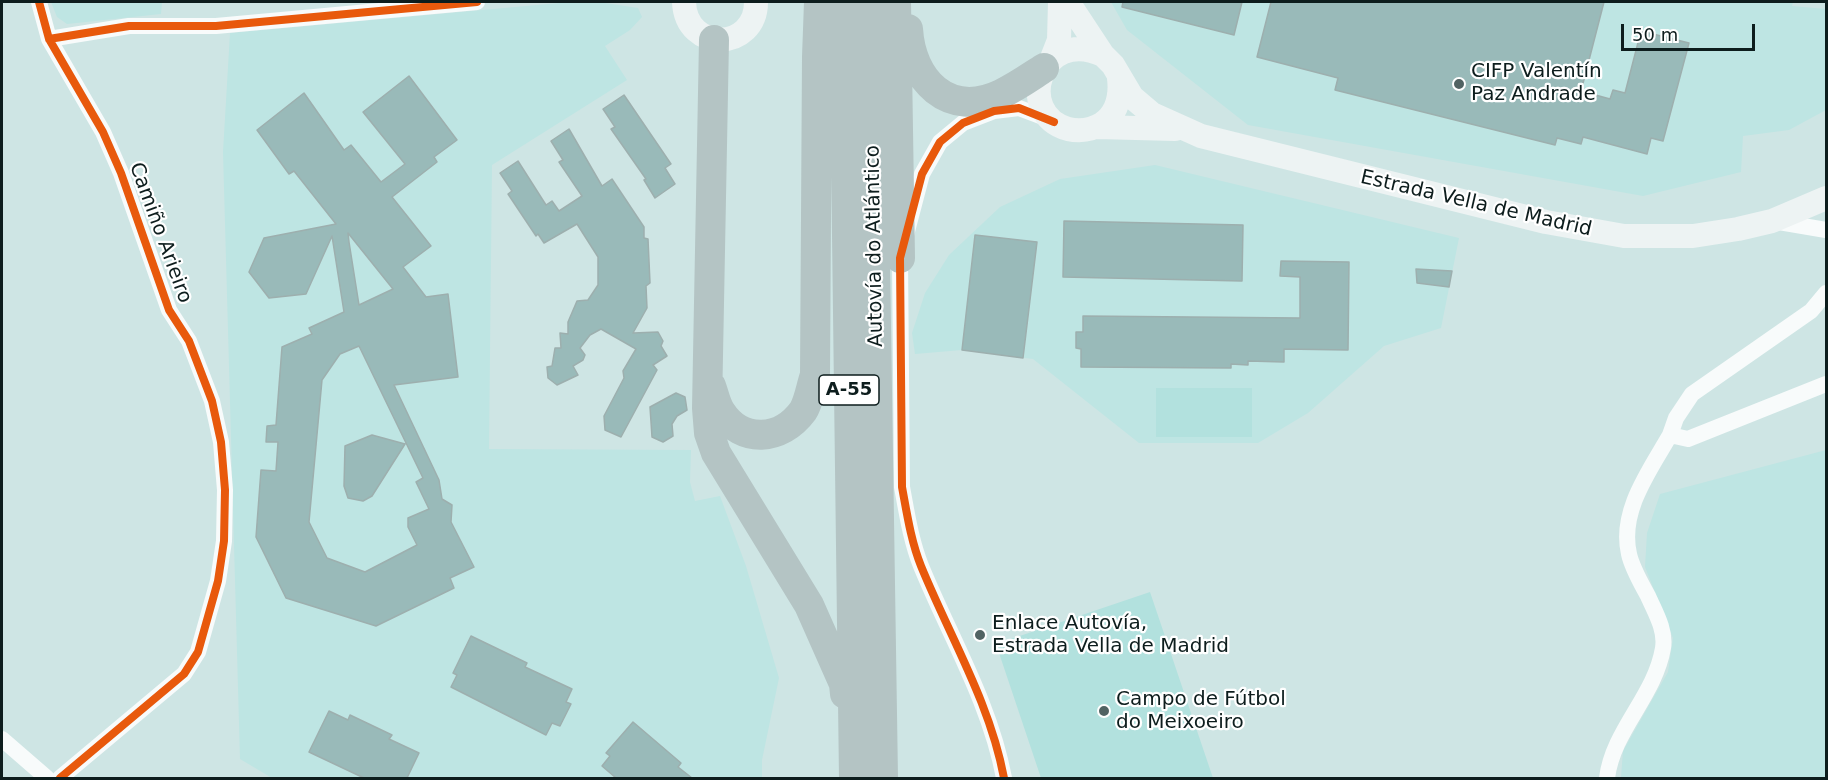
<!DOCTYPE html>
<meta charset="utf-8">
<style>
body{margin:0}
#map{position:relative;width:1828px;height:780px;overflow:hidden;background:#cee5e4;font-family:"DejaVu Sans",sans-serif}
canvas{display:block}
.frame{position:absolute;inset:0;border:3px solid #0d1d1d;pointer-events:none}
.scale{position:absolute;left:1621px;top:24px;width:134px;height:27px;box-sizing:border-box;border:3px solid #0d1d1d;border-top:0;padding-left:8px;font-size:18px;line-height:21px;white-space:nowrap;color:#0d1d1d;-webkit-text-stroke:4px #fff;paint-order:stroke}
</style>
<div id="map">
<canvas width="1828" height="780"></canvas>
<div class="frame"></div>
<div class="scale">50 m</div>
</div>
<script>
const c = document.querySelector('canvas').getContext('2d');
c.lineJoin = 'round';
function fillPath(path, color) {
  c.fillStyle = color;
  c.fill(path, 'evenodd');
}
function stroke(path, color, width, dash) {
  c.strokeStyle = color;
  c.lineWidth = width;
  c.lineCap = dash ? 'butt' : 'round';
  c.setLineDash(dash || []);
  c.stroke(path);
}
function drawText(font, color, halo, rows, align = 'center') {
  c.font = font + ' "DejaVu Sans",sans-serif';
  c.lineWidth = 4.5;
  c.setLineDash([]);
  c.textBaseline = 'middle';
  c.strokeStyle = halo;
  c.fillStyle = color;
  for (const [text, x, y, turn = 0] of rows) {
    c.save();
    c.translate(x, y);
    c.rotate((+turn || 0) * Math.PI / 180);
    c.textAlign = isNaN(turn) ? turn : align;
    if (halo) c.strokeText(text, 0, 0);
    c.fillText(text, 0, 0);
    c.restore();
  }
}
fillPath(new Path2D(`
 M 51,2 L 162,2 L 161,14 L 67,24 L 57,17 Z
 M 570,2 L 599,2 L 638,8 L 642,17 L 630,30 L 605,46 L 627,80 L 492,165 L 489,449 L 691,450 L 690,482 L 695,501 L 720,496 L 746,566 L 779,678 L 762,760 L 762,778 L 272,778 L 240,759 L 223,152 L 230,33 Z
 M 1111,2 L 1793,2 L 1792,6 L 1826,9 L 1826,110 L 1789,130 L 1743,136 L 1741,172 L 1643,196 L 1248,125 L 1127,30 Z
 M 1155,165 L 1459,238 L 1441,328 L 1384,346 L 1308,413 L 1258,443 L 1139,443 L 1033,359 L 962,350 L 915,354 L 912,333 L 925,293 L 949,255 L 1000,207 L 1060,179 Z
 M 1826,450 L 1826,778 L 1621,778 L 1623,751 L 1668,672 L 1673,638 L 1645,567 L 1647,533 L 1660,494 Z`), '#bee5e3');
fillPath(new Path2D(`
 M 1156,388 L 1252,388 L 1252,437 L 1156,437 Z
 M 1150,592 L 1213,778 L 1041,778 L 996,644 Z`), '#b2e1de');
const building = new Path2D(`
 M 1123,2 L 1242,2 L 1234,35 L 1122,7 Z
 M 1271,2 L 1604,2 L 1581,91 L 1610,99 L 1613,90 L 1625,93 L 1641,31 L 1689,43 L 1663,141 L 1651,138 L 1647,154 L 1583,137 L 1581,144 L 1557,138 L 1555,145 L 1335,90 L 1338,78 L 1257,57 Z
 M 409,76 L 457,140 L 434,157 L 437,162 L 392,197 L 431,246 L 403,267 L 426,297 L 448,294 L 458,377 L 394,385 L 439,480 L 442,499 L 452,505 L 451,522 L 474,567 L 450,578 L 454,588 L 376,626 L 286,598 L 256,537 L 261,470 L 276,471 L 278,442 L 266,442 L 267,426 L 276,425 L 282,347 L 312,334 L 309,328 L 344,312 L 332,236 L 306,294 L 269,298 L 249,272 L 264,238 L 336,224 L 294,171 L 289,174 L 257,130 L 304,93 L 344,150 L 351,145 L 381,182 L 405,164 L 363,112 ZM 348,233 L 393,289 L 359,305 L 349,242 ZM 359,346 L 423,478 L 416,482 L 429,509 L 408,518 L 408,527 L 417,545 L 365,572 L 327,558 L 309,522 L 322,380 L 340,354 Z
 M 624,95 L 671,164 L 665,168 L 675,184 L 655,198 L 644,180 L 646,179 L 611,129 L 615,127 L 603,109 Z
 M 569,129 L 602,186 L 612,179 L 644,227 L 644,238 L 648,239 L 650,283 L 646,286 L 647,308 L 633,333 L 658,332 L 663,341 L 661,346 L 667,356 L 653,365 L 657,370 L 621,437 L 605,430 L 604,416 L 624,378 L 623,371 L 636,349 L 601,329 L 590,335 L 580,348 L 585,355 L 583,360 L 573,366 L 578,375 L 557,385 L 548,378 L 547,367 L 552,366 L 555,348 L 561,348 L 560,333 L 568,334 L 568,322 L 577,301 L 588,300 L 598,285 L 598,257 L 577,224 L 544,243 L 538,234 L 536,236 L 508,194 L 512,191 L 500,173 L 518,161 L 546,205 L 552,201 L 559,211 L 582,196 L 559,162 L 563,160 L 551,141 Z
 M 1064,221 L 1243,225 L 1242,281 L 1063,277 Z
 M 975,235 L 1037,242 L 1023,358 L 962,350 Z
 M 1281,261 L 1349,262 L 1348,350 L 1284,349 L 1284,362 L 1248,361 L 1248,365 L 1231,364 L 1231,368 L 1081,367 L 1081,349 L 1076,348 L 1076,332 L 1083,332 L 1083,316 L 1300,318 L 1300,277 L 1280,276 Z
 M 1416,269 L 1452,271 L 1449,287 L 1417,283 Z
 M 676,393 L 685,397 L 687,410 L 677,416 L 672,424 L 673,436 L 663,442 L 652,437 L 650,407 Z
 M 372,435 L 405,444 L 372,496 L 363,501 L 348,498 L 344,486 L 345,446 Z
 M 471,636 L 527,663 L 525,667 L 572,689 L 566,702 L 571,704 L 560,726 L 552,723 L 546,735 L 451,687 L 457,675 L 453,673 Z
 M 329,711 L 348,720 L 350,715 L 392,735 L 389,739 L 419,753 L 407,778 L 364,778 L 309,752 Z
 M 633,722 L 681,763 L 678,767 L 692,778 L 616,778 L 602,766 L 610,756 L 606,753 Z`);
fillPath(building, '#99bab9');
stroke(building, '#9dafae', 1.5);
stroke(new Path2D(`
 M 39,2 L 49,39 L 103,132 L 121,173 L 169,310 L 189,341 L 212,401 L 221,442 L 225,490 L 224,541 L 218,581 L 198,652 L 184,674 L 60,778
 M 49,39 L 129,26 L 216,26 L 477,2
 M 1773,221 L 1826,230
 M 1826,293 L 1811,311 L 1692,394 L 1676,418 L 1670,435 L 1688,439 L 1826,384
 M 2,739 L 47,778
 M 1004,778 C 990,703 950,637 921,566 C 911,541 907,514 902,487 L 900,258 L 922,174 L 940,142 L 963,123 L 994,111 L 1019,108 L 1051,120
 M 1607,778 C 1613,730 1655,696 1663,648 C 1666,630 1655,612 1648,596 C 1641,583 1632,568 1629,554 C 1619,511 1650,470 1670,435`), '#f8fbfb', 16);
stroke(new Path2D(`
 M 684,2 C 686,53 756,51 756,2
 M 1068,2 L 1103,55 L 1113,65 L 1132,97 L 1152,114 L 1201,136 L 1546,222 L 1624,236 L 1693,236 L 1738,229 L 1772,221 L 1826,198
 M 1103,55 C 1040,26 1014,114 1068,129 C 1081,132 1092,130 1103,123 C 1118,112 1121,95 1119,78
 M 1052,58 L 1059,40 L 1060,2
 M 1097,127 L 1175,129`), '#edf3f3', 24);
stroke(new Path2D(`
 M 844,2 L 854,778
 M 871,2 L 883,778
 M 896,2 L 900,258
 M 908,29 C 911,80 948,119 1001,94 C 1016,87 1030,77 1044,68
 M 714,40 L 707,408 L 709,433 L 716,453 L 809,605 L 844,684 L 845,694
 M 711,386 C 714,394 716,405 721,412 C 742,444 781,441 803,411 C 809,402 811,386 815,375 L 817,57 L 819,2`), '#b4c4c4', 30);
stroke(new Path2D(`
 M 39,2 L 49,39 L 103,132 L 121,173 L 169,310 L 189,341 L 212,401 L 221,442 L 225,490 L 224,541 L 218,581 L 198,652 L 184,674 L 60,778
 M 49,39 L 129,26 L 216,26 L 477,2
 M 1004,778 C 990,703 950,637 921,566 C 911,541 907,514 902,487 L 900,258 L 922,174 L 940,142 L 963,123 L 994,111 L 1019,108 L 1054,122`), '#e8590c', 8);
for (const [x, y, r, color] of [
 [1459,84,6,"#516363"],
 [980,635,6,"#516363"],
 [1104,711,6,"#516363"]
]) {
  const dot = new Path2D();
  dot.arc(x, y, r, 0, 2 * Math.PI);
  c.fillStyle = color;
  c.fill(dot);
  stroke(dot, '#fff', 2);
}
for (const [x, y, w] of [
 [849,390,60]
]) {
  const box = new Path2D();
  box.roundRect(x - w / 2, y - 15, w, 30, 4.5);
  c.fillStyle = '#fff';
  c.fill(box);
  stroke(box, '#0d1d1d', 1.5);
}
drawText('bold 18px', '#0d1d1d', null, [
 ["A-55",849,390]
]);
drawText('20px', '#0d1d1d', '#fff', [
 ["CIFP Valentín",1471,72],
 ["Paz Andrade",1471,95],
 ["Enlace Autovía,",992,624],
 ["Estrada Vella de Madrid",992,647],
 ["Campo de Fútbol",1116,700],
 ["do Meixoeiro",1116,723]
], 'left');
drawText('20px', '#0d1d1d', '#fff', [
 ["Estrada Vella de Madrid",1476,204,13],
 ["Camiño Arieiro",160,233,70],
 ["Autovía do Atlántico",875,246,-91]
]);
</script>
